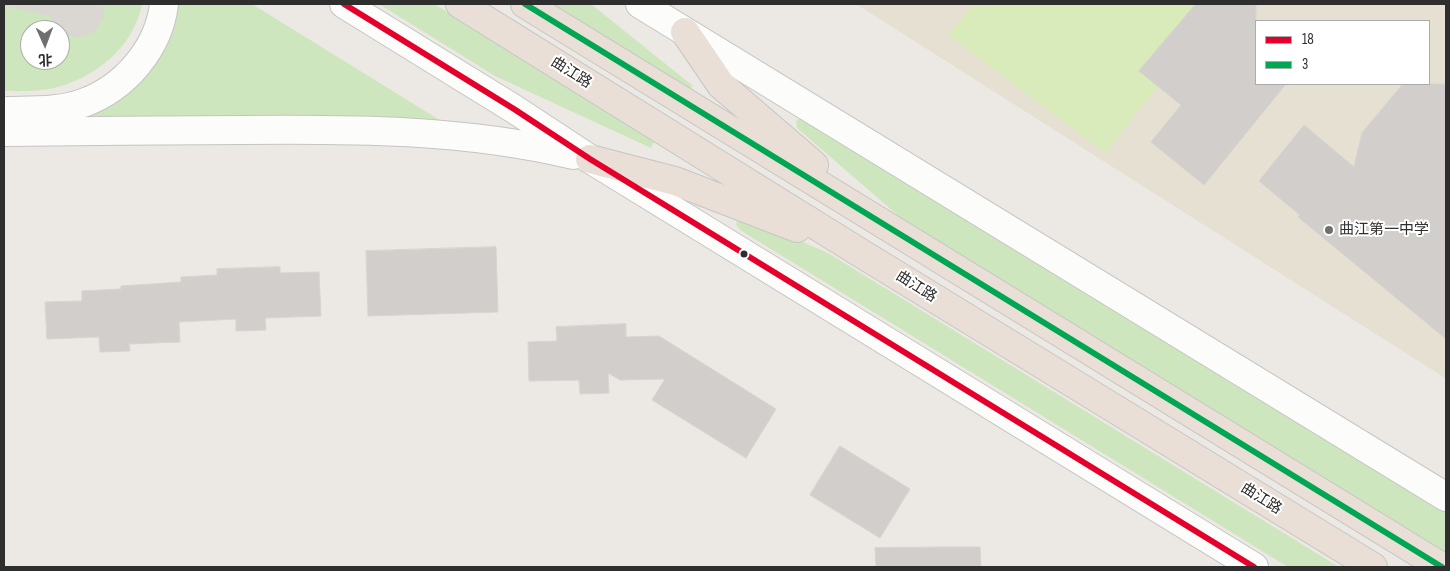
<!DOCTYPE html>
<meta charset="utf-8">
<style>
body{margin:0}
#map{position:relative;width:1450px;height:571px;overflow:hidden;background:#ece8e4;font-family:"Sofia Sans Condensed","Noto Sans SC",sans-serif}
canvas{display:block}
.frame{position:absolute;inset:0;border:5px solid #2e2e2e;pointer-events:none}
.legend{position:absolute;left:1255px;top:20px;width:175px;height:65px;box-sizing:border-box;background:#fff;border:1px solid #ababab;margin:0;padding:6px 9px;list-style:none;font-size:15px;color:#2e2e2e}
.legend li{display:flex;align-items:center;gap:10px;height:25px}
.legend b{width:25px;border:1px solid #ababab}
.north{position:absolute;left:20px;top:20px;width:50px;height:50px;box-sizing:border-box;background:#fff;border:1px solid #ababab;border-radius:50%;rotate:178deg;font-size:14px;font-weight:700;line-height:20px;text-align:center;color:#2e2e2e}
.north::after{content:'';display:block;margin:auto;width:18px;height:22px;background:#706f6e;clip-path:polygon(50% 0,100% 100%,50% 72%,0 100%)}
</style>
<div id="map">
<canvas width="1450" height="571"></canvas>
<div class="frame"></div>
<ul class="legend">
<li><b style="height:6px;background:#e4002b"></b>18</li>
<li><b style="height:6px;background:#00a651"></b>3</li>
</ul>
<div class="north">北</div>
</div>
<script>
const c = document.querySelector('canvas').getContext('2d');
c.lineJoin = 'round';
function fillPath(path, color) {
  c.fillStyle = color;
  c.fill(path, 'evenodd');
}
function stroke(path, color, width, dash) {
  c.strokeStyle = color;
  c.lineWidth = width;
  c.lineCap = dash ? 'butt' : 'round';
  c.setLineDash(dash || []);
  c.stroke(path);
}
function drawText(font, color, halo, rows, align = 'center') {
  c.font = font + ' "Sofia Sans Condensed","Noto Sans SC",sans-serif';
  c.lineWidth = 4;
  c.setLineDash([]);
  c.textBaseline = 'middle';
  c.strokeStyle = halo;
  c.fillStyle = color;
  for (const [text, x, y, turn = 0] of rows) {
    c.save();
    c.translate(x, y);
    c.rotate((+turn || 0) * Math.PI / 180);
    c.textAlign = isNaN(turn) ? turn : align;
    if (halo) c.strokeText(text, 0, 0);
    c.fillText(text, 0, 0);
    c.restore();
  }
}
fillPath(new Path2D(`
 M 856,4 L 1446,4 L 1446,376 L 1445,378 ZM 1256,21 L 1429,21 L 1429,84 L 1256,84 Z`), '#e6e0d3');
fillPath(new Path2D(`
 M 4,4 L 142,4 C 134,47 95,78 54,88 C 38,92 21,91 4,91 ZM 30,30 L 60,30 L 60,60 L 30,60 Z
 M 176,4 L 252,4 L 446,124 L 85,122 L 84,114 Z
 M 379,4 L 434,4 L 655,140 L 651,148 L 495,76 Z
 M 546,4 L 591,4 L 693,86 L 688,92 Z
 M 801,118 L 1446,513 L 1446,553 L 901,218 L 797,128 L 796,121 Z
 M 746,217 L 828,253 L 1339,567 L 1288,567 L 740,230 L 736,225 L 737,220 Z`), '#cee6be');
fillPath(new Path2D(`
 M 974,4 L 1223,4 L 1105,153 L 948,35 Z`), '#d9eabb');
fillPath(new Path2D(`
 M 4,4 L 103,4 L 104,17 L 94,32 L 77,38 L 61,33 L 55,27 L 50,16 L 4,6 Z`), '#dad6d2');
const building = new Path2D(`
 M 1196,4 L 1256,4 L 1256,84 L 1286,84 L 1204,185 L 1151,142 L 1181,105 L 1139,71 Z
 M 1403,84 L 1446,84 L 1446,339 L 1298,217 L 1300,215 L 1259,181 L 1304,125 L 1354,167 L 1362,133 Z
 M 496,247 L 498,312 L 368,316 L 366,251 Z
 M 280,267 L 280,273 L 319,272 L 321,316 L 265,318 L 266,330 L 236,331 L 236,319 L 179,322 L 180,342 L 129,344 L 130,351 L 100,352 L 99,337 L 47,339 L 45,302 L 82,301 L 82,291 L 121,289 L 121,286 L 181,282 L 181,277 L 217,275 L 217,269 Z
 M 626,324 L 626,337 L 659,336 L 776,409 L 746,458 L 652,400 L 665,379 L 620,380 L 608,373 L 609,393 L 580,394 L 579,380 L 529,381 L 528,342 L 557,341 L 556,327 Z
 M 840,446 L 910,489 L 880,538 L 810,495 Z
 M 941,547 L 980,547 L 981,567 L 876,567 L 875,548 Z`);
fillPath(building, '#d1cecb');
stroke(building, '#d7d4d0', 1);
const secondary = new Path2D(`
 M 344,4 L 514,109 L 590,159 L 1254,567
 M 640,4 L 1446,497
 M 4,111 C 30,110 58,112 83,103 C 125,88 159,48 164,4
 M 4,132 C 83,131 163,130 242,130 C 353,129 464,129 573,155`);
const highway = new Path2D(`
 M 460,4 L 859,252 L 1373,567
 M 525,4 L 1442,567
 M 685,32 L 721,85 L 814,165
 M 590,159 L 675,181 L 797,228`);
stroke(secondary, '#c5c4c5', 30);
stroke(highway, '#c6c5c4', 30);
stroke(secondary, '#fcfcfb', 28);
stroke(highway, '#eadfd6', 28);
stroke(new Path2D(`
 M 344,4 L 514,109 L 590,159 L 1254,567`), '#e4002b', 6);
stroke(new Path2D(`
 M 525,4 L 1442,567`), '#00a651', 6);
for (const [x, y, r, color] of [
 [1329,230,5,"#706f6e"],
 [744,254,4.5,"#2e2e2e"]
]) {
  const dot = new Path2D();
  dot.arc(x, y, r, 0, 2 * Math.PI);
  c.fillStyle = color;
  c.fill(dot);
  stroke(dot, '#fff', 2);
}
drawText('15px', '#2e2e2e', '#fff', [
 ["曲江路",571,73,32],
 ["曲江路",916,287,32],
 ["曲江路",1261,499,32]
]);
drawText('15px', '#2e2e2e', '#fff', [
 ["曲江第一中学",1339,230]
], 'left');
</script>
